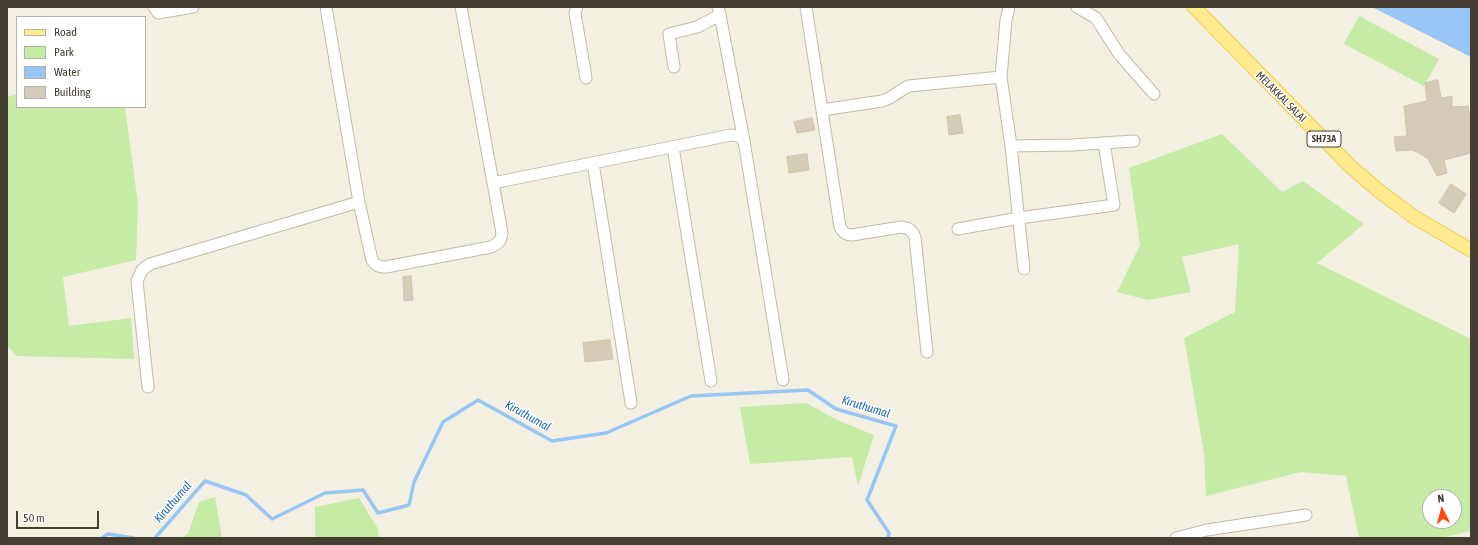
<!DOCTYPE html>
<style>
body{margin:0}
#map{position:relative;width:1478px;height:545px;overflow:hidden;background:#f3efe1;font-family:"Asap Condensed",sans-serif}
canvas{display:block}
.frame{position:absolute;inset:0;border:8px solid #443f32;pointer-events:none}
.legend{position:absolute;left:16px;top:16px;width:130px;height:92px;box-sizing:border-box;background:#fff;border:1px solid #b4b2ad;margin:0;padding:5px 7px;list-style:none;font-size:12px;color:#443f32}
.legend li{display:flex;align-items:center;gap:8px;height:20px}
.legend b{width:20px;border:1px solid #b4b2ad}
.north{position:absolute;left:1422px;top:489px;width:40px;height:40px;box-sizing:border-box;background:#fff;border:1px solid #b4b2ad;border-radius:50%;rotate:354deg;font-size:11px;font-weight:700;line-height:16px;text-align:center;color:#443f32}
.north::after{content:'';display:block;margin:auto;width:14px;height:18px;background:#ff490c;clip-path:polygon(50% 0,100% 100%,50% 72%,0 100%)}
.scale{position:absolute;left:16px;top:511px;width:83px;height:18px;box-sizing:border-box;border:2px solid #443f32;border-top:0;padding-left:5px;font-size:12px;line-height:14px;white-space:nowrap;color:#443f32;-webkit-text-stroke:3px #fff;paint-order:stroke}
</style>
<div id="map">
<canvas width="1478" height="545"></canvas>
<div class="frame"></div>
<ul class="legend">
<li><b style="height:5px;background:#ffea8e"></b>Road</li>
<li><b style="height:11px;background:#c5eba5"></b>Park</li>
<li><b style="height:11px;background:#96c5f6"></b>Water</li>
<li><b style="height:11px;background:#d4ccb6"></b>Building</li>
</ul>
<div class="north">N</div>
<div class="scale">50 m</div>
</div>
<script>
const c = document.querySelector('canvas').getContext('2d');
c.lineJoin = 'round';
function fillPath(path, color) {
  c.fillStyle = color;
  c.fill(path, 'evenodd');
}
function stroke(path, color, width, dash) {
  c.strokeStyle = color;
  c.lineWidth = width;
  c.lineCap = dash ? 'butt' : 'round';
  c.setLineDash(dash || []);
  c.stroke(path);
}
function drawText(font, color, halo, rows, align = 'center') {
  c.font = font + ' "Asap Condensed",sans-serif';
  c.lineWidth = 3;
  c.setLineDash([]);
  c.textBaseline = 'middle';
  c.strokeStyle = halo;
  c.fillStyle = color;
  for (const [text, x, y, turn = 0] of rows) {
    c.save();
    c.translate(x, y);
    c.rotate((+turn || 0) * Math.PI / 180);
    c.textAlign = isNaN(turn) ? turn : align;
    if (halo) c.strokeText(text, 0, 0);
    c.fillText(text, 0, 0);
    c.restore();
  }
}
fillPath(new Path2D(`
 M 1359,16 L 1439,59 L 1424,86 L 1344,44 Z
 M 17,94 L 17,107 L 125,107 L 138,204 L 136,260 L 63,277 L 69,326 L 131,318 L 134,359 L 17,356 L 7,346 L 7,97 Z
 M 1222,134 L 1282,192 L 1303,181 L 1364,224 L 1317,263 L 1471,339 L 1471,531 L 1440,538 L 1359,538 L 1346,476 L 1301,472 L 1206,496 L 1204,453 L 1184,338 L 1235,312 L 1239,244 L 1182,257 L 1191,292 L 1148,300 L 1117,292 L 1140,245 L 1129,168 ZM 1430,497 L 1454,497 L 1454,521 L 1430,521 Z
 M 806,403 L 837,420 L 874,435 L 858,486 L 852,457 L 750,464 L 740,407 Z
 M 215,497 L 222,538 L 181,538 L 188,534 L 199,502 Z
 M 359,498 L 378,529 L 379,538 L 315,538 L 315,507 Z`), '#c5eba5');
fillPath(new Path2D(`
 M 1372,7 L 1471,7 L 1471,57 Z`), '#96c5f6');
stroke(new Path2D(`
 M 102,538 L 108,534 L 134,538
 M 155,538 L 205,481 L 246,495 L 272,519 L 325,493 L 363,490 L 378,513 L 409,505 L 414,482 L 443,422 L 478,400 L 552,441 L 606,433 L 691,396 L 808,390 L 836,409 L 896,426 L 867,500 L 889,533 L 888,538`), '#96c5f6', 3.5);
const building = new Path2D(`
 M 1438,80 L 1441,98 L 1452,96 L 1452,107 L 1468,106 L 1470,116 L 1471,116 L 1471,153 L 1444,160 L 1447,173 L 1437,176 L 1428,159 L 1419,153 L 1412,150 L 1396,151 L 1394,137 L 1407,136 L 1404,106 L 1427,101 L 1425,83 Z
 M 960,115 L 963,133 L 949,135 L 947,117 Z
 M 812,118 L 815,130 L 797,133 L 794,122 Z
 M 807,154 L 809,170 L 789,173 L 787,157 Z
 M 1451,184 L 1466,194 L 1454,213 L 1439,203 Z
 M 411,276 L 413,300 L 404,301 L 403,277 Z
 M 610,340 L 613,359 L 585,362 L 583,343 Z`);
fillPath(building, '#d4ccb6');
stroke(building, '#d0c5a9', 1);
const minor = new Path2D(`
 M 154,7 L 158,13 L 193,7
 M 326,7 L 359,202 L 372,260 C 376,266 379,267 386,267 L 491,247 C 499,243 501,241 502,233 L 493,183
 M 461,7 L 493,183 L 731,135 C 737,135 740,136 744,141 L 783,380
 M 577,7 L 575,13 L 586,78
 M 806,7 L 840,227 C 843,233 846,235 852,235 L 901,227 C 909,228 912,230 915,237 L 927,352
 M 1009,7 L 1006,20 L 1001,77 L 1011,146 L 1024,269
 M 1077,7 L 1096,18 L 1119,54 L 1154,94
 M 720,15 L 744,141
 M 674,67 L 669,34 L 697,27 L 720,15 L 718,7
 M 822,110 L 882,101 C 893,98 898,91 909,86 L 1001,77
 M 1011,146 L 1072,145 L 1134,141
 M 673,147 L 711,381
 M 593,163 L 631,403
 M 958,229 L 1019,218 L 1114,205 L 1104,143
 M 148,387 L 137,281 L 142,270 L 150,264 L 359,202
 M 1176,538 L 1207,530 L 1306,515`);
const major = new Path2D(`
 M 1194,7 L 1350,166 L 1379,191 L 1414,217 L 1471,250`);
stroke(minor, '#c1bba6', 13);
stroke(major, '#eecf54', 15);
stroke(minor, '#fff', 11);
stroke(major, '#ffea8e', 13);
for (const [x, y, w] of [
 [1324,139,34]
]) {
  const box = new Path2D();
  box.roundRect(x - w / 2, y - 8, w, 16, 3);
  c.fillStyle = '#fff';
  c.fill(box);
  stroke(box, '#443f32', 1);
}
drawText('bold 10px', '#443f32', null, [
 ["SH73A",1324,139]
]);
drawText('11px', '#443f32', '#fff', [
 ["MELAKKAL SALAI",1281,97,45]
]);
drawText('italic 12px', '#226ab9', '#fff', [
 ["Kiruthumal",866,407,17],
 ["Kiruthumal",528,416,29],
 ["Kiruthumal",173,502,-49]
]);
</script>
